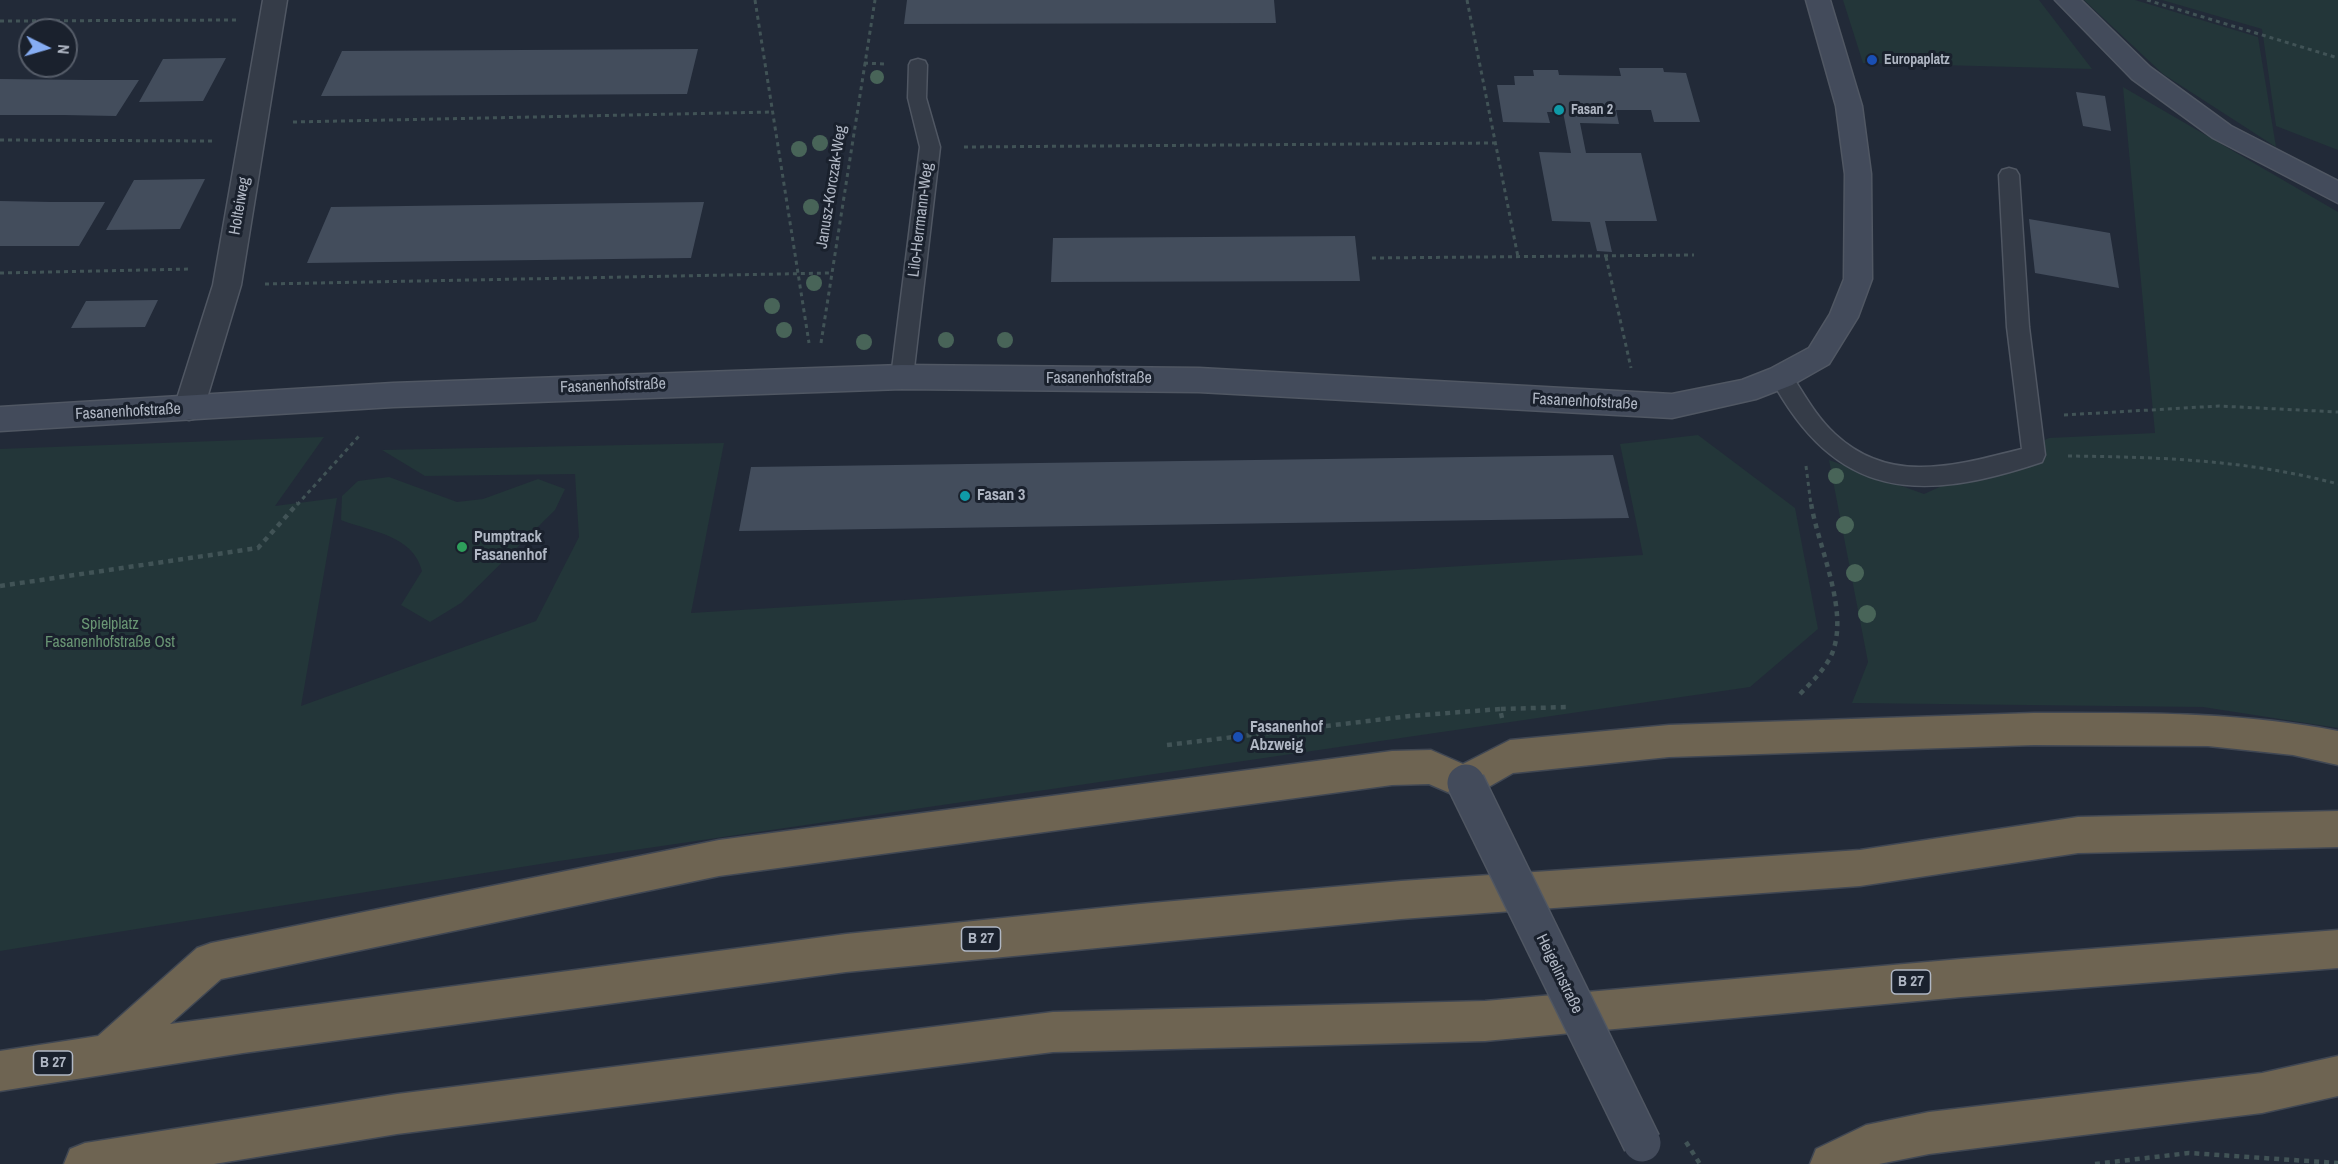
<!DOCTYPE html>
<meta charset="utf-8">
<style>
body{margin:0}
#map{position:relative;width:2338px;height:1164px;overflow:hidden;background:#222a38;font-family:"Archivo Narrow",sans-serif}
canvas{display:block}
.north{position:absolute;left:18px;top:18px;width:60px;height:60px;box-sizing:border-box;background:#1a212d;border:2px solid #565d69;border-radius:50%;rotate:95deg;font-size:16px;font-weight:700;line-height:24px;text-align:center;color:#b0b7c4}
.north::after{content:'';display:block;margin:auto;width:21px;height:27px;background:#86adf3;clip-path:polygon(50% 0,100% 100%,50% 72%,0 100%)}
</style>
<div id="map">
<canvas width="2338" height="1164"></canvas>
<div class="north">N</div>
</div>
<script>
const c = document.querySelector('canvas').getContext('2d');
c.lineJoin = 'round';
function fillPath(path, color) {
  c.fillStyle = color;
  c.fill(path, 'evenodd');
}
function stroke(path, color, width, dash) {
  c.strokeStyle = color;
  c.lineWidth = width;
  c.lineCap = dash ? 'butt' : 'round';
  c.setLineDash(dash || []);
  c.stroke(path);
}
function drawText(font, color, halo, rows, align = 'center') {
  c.font = font + ' "Archivo Narrow",sans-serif';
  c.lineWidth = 6;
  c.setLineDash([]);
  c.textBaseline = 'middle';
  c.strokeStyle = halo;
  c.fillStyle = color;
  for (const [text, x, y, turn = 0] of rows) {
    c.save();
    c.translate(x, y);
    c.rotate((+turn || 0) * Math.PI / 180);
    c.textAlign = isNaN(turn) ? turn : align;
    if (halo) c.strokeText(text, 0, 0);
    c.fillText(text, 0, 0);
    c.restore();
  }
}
fillPath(new Path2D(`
 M 1843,0 L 2039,0 L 2092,69 L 1863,63 Z
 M 2084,0 L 2135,0 L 2258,37 L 2276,147 L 2163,74 Z
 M 2162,0 L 2338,0 L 2338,150 L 2276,126 L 2262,29 Z
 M 2123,87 L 2338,212 L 2338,728 L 2203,707 L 1852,703 L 1868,662 L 1829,460 L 1924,494 L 2049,438 L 2155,433 Z
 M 1698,435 L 1795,508 L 1818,629 L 1750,687 L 559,861 L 0,951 L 0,449 L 324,437 L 275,506 L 337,498 L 301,706 L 536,621 L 579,537 L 575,474 L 425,476 L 382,450 L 724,443 L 691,613 L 1643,555 L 1620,444 Z
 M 389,477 L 457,502 L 483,499 L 538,479 L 565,489 L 555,510 L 461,603 L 430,622 L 401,605 L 422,571 C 413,535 372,532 341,520 L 342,496 L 358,481 Z`), '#233639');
fillPath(new Path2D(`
 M 907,0 L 1274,0 L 1276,23 L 904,24 Z
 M 698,49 L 687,94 L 321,96 L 342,51 Z
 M 226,58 L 203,101 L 139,102 L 163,59 Z
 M 1619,68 L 1663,68 L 1664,72 L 1686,73 L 1700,122 L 1654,122 L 1651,110 L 1616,110 L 1619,124 L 1580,123 L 1586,153 L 1641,153 L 1657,221 L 1605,221 L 1612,252 L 1597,251 L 1590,222 L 1552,221 L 1539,152 L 1571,153 L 1563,112 L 1547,112 L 1550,123 L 1503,122 L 1497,85 L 1515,85 L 1514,76 L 1534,76 L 1533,70 L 1558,70 L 1559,75 L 1621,76 Z
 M 0,79 L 87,80 L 139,80 L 116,116 L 64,115 L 0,115 Z
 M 2076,92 L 2105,96 L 2111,131 L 2083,126 Z
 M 205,179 L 180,229 L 106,230 L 134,180 Z
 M 0,201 L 51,202 L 105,202 L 79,246 L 0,246 Z
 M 704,202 L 691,258 L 307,263 L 331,207 Z
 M 2029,219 L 2110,233 L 2119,288 L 2035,273 Z
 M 1355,236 L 1360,281 L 1051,282 L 1053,238 Z
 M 158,300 L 145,327 L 71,328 L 86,301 Z
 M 1613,455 L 1629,518 L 739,531 L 751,467 Z`), '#434d5c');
const lane = new Path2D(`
 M 918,59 L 925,61 L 927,65 L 926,98 L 940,147 L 913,377 L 910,383 L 902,386 L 894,383 L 891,377 L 920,147 L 908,98 L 909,65 L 911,61 Z
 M 2009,168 L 2016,170 L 2019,175 L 2029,327 L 2045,455 L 2042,462 C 1920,503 1836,501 1770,377 L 1773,371 L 1781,368 L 1789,371 C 1803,392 1816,417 1835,434 C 1891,486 1957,465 2022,449 L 2007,327 L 1999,175 L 2002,170 Z`);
const street = new Path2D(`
 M 263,0 L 287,0 L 241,285 L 204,408 L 200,417 L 189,420 L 178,417 L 174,408 L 213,285 Z`);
const secondary = new Path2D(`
 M 1806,0 L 1830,0 L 1862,106 L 1871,174 L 1872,279 L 1858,317 L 1829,364 L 1792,385 L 1756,399 L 1672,418 L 1199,392 L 902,389 L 393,407 L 0,431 L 0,407 L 393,383 L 902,365 L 1199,368 L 1672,394 L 1742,380 L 1770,369 L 1809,348 L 1830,314 L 1844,279 L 1845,174 L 1836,106 Z
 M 2055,0 L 2081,0 L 2150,67 L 2231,126 L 2338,181 L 2338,203 L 2213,138 L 2132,79 Z`);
const highway = new Path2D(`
 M 2034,713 C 2137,713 2236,711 2338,731 L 2338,765 L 2293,755 L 2208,746 L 2034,745 L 1669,757 L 1513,773 L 1466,800 L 1429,784 L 1392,785 L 719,876 L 221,979 L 170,1024 L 846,934 L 1140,904 L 1401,881 L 1860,850 L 2078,817 L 2338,811 L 2338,847 L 2078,853 L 1860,886 L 1401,919 L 846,972 L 243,1053 L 0,1091 L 0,1051 L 98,1036 L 197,948 L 211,943 L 719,840 L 1392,751 L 1431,750 L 1463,764 L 1510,740 L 1669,725 Z
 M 2338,930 L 2338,968 L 1961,997 L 1485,1041 L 1053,1052 L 397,1134 L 214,1164 L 64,1164 L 70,1149 L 85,1143 L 397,1094 L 1053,1012 L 1485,1001 L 1961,959 Z
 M 2338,1056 L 2338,1096 L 2262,1113 L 1929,1154 L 1879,1164 L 1810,1164 L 1816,1149 L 1866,1125 L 1929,1112 L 2262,1073 Z`);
stroke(lane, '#505763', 3);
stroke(street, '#505763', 3);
stroke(secondary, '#505763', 3);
stroke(highway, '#404753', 3);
stroke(new Path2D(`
 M 755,0 L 809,343
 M 1467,0 L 1518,257
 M 2147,0 L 2338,58
 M 0,21 L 236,20
 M 864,63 L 884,64
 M 293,122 L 772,112
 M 0,140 L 212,141
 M 964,147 L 1496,143
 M 1606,257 L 1631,368
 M 1372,258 L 1694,255
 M 0,273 L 191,269
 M 265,284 L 831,273
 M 821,343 L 875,0
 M 2064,415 L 2219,406 L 2338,412
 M 2068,456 C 2160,457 2249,460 2338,484
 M 1806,466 L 1811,505
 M 297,505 L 360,435`), '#415356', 3, [4, 4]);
stroke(new Path2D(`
 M 0,586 L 258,548 L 298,503
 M 1800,694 C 1811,683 1822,672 1830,658 C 1852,615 1818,548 1811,503
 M 1502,718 L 1500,709 L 1567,707
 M 1167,745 L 1410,716 L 1500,709
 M 1686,1142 L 1700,1164
 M 2095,1164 L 2189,1153 L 2338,1163`), '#415356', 4.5, [5, 5]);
fillPath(lane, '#353c48');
fillPath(street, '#353c48');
fillPath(secondary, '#434b5b');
fillPath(highway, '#6e6452');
const secondaryBridge = new Path2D(`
 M 1466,783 L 1642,1143`);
stroke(secondaryBridge, '#505763', 40, []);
stroke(secondaryBridge, '#434b5b', 37);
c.fillStyle = '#486458';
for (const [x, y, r] of [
 [877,77,7],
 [820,143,8],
 [799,149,8],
 [811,207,8],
 [814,283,8],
 [772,306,8],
 [784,330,8],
 [946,340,8],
 [1005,340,8],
 [864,342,8],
 [1836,476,8],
 [1845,525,9],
 [1855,573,9],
 [1867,614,9]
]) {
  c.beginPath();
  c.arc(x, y, r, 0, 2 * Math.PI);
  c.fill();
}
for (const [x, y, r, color] of [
 [1872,60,6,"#1a4fb4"],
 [1559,110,6,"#0f9aa8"],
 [965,496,6,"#0f9aa8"],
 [462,547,6,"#2e9e5b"],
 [1238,737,6,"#1a4fb4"]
]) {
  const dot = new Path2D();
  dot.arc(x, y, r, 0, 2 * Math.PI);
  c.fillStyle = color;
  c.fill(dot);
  stroke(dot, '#1a212d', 2);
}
drawText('bold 14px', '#b0b7c4', '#1a212d', [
 ["Europaplatz",1884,60],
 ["Fasan 2",1571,110]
], 'left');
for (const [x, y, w] of [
 [981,939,39],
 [1911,982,39],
 [53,1063,39]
]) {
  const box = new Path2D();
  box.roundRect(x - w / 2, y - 12, w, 24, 4.5);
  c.fillStyle = '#1a212d';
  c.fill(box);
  stroke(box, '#b0b7c4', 1.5);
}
drawText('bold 15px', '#b0b7c4', null, [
 ["B 27",981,939],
 ["B 27",1911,982],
 ["B 27",53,1063]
]);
drawText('16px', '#b0b7c4', '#1a212d', [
 ["Janusz-Korczak-Weg",832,187,-81],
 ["Holteiweg",240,206,-80],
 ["Lilo-Herrmann-Weg",921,220,-83],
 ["Fasanenhofstraße",1099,379],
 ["Fasanenhofstraße",613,386,-2],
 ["Fasanenhofstraße",1585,402,3],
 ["Fasanenhofstraße",128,412,-3],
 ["Heigelinstraße",1559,974,64]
]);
drawText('bold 16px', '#b0b7c4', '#1a212d', [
 ["Fasan 3",977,496],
 ["Pumptrack",474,538],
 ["Fasanenhof",474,556],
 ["Fasanenhof",1250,728],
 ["Abzweig",1250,746]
], 'left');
drawText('16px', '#689473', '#1a212d', [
 ["Spielplatz",110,625],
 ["Fasanenhofstraße Ost",110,643]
]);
</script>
